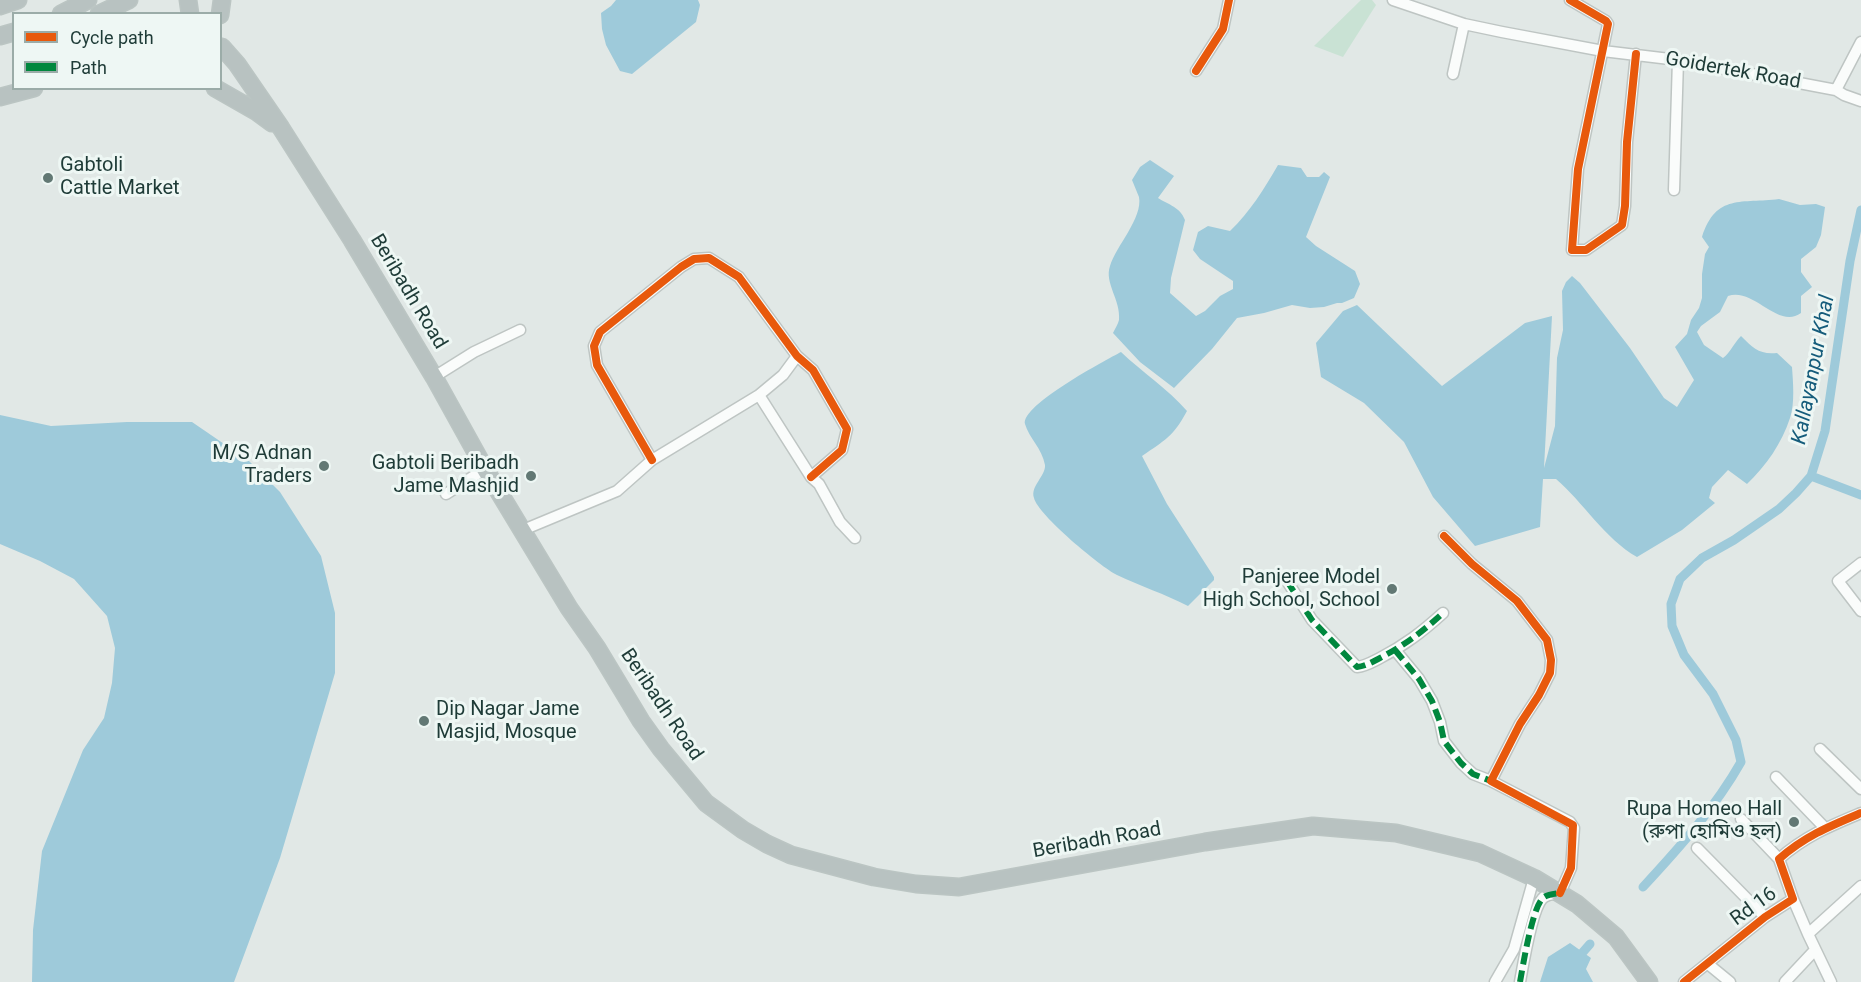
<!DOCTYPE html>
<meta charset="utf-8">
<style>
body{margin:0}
#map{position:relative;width:1861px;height:982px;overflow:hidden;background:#e1e8e6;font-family:Roboto,sans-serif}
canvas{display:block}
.legend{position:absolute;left:12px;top:12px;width:210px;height:78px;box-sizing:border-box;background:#eef7f4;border:2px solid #9baca8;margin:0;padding:8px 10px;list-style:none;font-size:18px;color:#1e3b37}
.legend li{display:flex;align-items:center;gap:12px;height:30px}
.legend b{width:30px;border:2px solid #9baca8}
</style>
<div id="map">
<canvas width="1861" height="982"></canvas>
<ul class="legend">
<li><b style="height:8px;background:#e8590c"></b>Cycle path</li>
<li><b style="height:8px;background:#00873e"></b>Path</li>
</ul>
</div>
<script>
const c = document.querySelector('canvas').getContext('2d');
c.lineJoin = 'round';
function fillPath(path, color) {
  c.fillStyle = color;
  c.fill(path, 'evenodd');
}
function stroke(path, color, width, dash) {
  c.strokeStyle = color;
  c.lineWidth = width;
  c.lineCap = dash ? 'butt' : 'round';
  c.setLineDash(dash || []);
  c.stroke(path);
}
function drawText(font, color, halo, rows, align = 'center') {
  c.font = font + ' Roboto,"Noto Sans Bengali",sans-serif';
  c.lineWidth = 6;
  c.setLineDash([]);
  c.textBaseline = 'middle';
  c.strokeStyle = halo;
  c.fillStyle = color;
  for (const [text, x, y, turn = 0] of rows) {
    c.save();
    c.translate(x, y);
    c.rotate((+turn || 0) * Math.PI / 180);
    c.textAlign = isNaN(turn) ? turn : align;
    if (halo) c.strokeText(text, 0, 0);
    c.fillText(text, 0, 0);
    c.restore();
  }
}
fillPath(new Path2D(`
 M 1361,0 L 1372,0 L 1376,5 L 1343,57 L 1314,46 Z`), '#c9e2d4');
fillPath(new Path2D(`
 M 616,0 L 698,0 L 700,5 L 696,22 L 632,74 L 620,71 L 606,45 L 602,29 L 601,13 L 611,6 Z
 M 1150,160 L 1174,176 L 1158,198 C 1169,205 1180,207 1185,220 L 1171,278 L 1170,293 L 1196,316 L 1205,311 L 1220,296 L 1233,289 L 1233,281 L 1200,259 L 1193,250 L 1198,232 L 1208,226 L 1230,231 C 1250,212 1264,189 1278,165 L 1301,168 L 1307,177 L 1319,177 L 1324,172 L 1330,177 L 1306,237 L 1316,246 L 1355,271 L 1360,284 L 1354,298 L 1342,303 L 1337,303 L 1324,307 L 1310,308 L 1292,305 L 1264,313 L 1237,318 L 1212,349 L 1174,388 L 1140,362 L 1113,333 C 1115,329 1118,324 1119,320 C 1121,300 1104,283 1110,266 C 1116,246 1143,218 1139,197 C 1137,192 1134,185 1132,180 L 1140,167 Z
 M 1779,199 L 1800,205 L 1816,204 L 1825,207 L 1821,235 L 1816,247 L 1801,259 L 1801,272 L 1812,287 L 1801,296 L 1801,313 C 1778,330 1754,287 1728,296 L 1720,312 L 1701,326 L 1697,332 L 1704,345 L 1723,358 C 1730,353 1734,343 1741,336 C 1753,348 1760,355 1777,353 L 1792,367 C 1793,382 1795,403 1790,418 C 1782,443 1766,466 1747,484 L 1728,470 L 1712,487 L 1709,498 L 1715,503 L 1682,530 L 1637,557 C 1605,539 1583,502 1556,479 L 1543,479 L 1540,527 L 1475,546 L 1433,497 L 1404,442 L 1364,403 L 1321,377 L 1316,343 L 1343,311 L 1357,305 L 1442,386 L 1525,323 L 1552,316 L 1544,468 L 1555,426 L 1557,358 L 1563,330 L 1562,291 L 1566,282 L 1572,276 L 1580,283 L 1630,348 L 1664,398 L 1677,407 L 1694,380 L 1675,347 L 1687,334 L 1691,320 L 1699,308 L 1702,298 L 1702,274 L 1705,254 L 1709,247 L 1702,237 C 1716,193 1742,204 1779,199 Z
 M 1121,352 C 1142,372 1168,389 1187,411 C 1173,437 1165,440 1142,456 L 1167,504 L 1214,577 L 1214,580 L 1188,606 C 1165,594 1140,586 1117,575 C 1101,567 1038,515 1034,498 C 1030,486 1046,476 1045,465 C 1042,448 1029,438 1025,424 C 1021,405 1106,360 1121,352 Z
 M 0,415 L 51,426 L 127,422 L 192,422 L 249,461 L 280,492 L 321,556 L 335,613 L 335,673 L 280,858 L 234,982 L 32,982 L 33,930 L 42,851 L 83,750 L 104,718 L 112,683 L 115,648 L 107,616 L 74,579 L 40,561 L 0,544 Z
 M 1570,943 L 1591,958 L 1586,969 L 1593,982 L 1540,982 L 1548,957 Z`), '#9ecada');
stroke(new Path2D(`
 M 1811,476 L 1861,495
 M 1643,887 C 1679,848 1715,808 1741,762 L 1736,740 L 1713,694 L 1684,655 L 1672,626 L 1671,604 L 1680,579 L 1702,558 L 1734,540 L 1779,509 L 1796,493 L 1811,476 L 1825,431 L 1850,261 L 1861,210
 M 1583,952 L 1590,944`), '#9ecada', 9);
const minor = new Path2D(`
 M 1393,0 L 1464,24 L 1502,32 L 1603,51 L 1678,60 L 1836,90 L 1844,95 L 1861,101
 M 1570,0 L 1606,21 L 1608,24 L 1578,169 L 1572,250 L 1586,250 L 1622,225 L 1625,206 L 1627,142 L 1636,54
 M 1196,71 L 1223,29 L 1229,0
 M 1453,74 L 1464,24
 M 1836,90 L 1861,42
 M 1674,190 L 1678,60
 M 434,377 L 474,352 L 520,330
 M 759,395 L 811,477 L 819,484 L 840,522 L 855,538
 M 652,460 L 597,365 L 594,346 L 600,332 L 681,267 L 694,259 L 709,258 L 739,277 L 797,356 L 813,370 L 847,429 L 842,450 L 811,477
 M 446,494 L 485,469
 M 523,530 L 617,491 L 652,460 L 759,395 L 783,375 L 797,356
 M 1444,536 L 1472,564 L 1517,601 L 1547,640 L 1551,660 L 1550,673 L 1539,695 L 1520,724 L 1491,781 L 1570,822 L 1574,828 L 1571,868 L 1560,893 C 1554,894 1546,894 1542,899 C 1532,910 1523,965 1520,982
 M 1861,563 L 1838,581 L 1861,611
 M 1287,581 L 1312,620 L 1357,667 C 1366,666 1372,662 1380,658 C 1405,645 1422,632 1443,613
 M 1395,650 L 1419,679 L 1432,701 L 1440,722 L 1444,741 L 1461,763 L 1473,774 L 1491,781
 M 1820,749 L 1861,789
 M 1776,777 L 1825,828
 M 1741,819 L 1779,859
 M 1697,848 L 1765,917
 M 1793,899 L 1808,934 L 1831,982
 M 1808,934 L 1861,886
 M 1708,964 L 1730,982
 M 1495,982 L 1514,949 L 1534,878
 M 1684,982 L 1765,917 L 1793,899 L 1779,859 C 1805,836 1830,826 1861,813
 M 1785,982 L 1815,950`);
const highway = new Path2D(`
 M 188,0 L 190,14
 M 0,6 L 18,0
 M 61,14 L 88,0
 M 99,14 L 129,0
 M 220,15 L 222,0
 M 0,36 L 14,32
 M 222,47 L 237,64 L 281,128 L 352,240 L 434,377 L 485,469 L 569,608 L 597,648 L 641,721 L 661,749 L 706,803 L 743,830 L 767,844 L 791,855 L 874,877 L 916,884 L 959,887 L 1205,842 L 1313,826 L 1396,833 L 1480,853 L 1534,878 L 1577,904 L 1616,937 L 1649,982
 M 215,88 L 257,112 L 272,123
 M 0,97 L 34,88`);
stroke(minor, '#bec5c3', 13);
stroke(highway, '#bbc5c3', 19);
stroke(minor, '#fafcfb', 10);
stroke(highway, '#b8c2c1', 16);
stroke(new Path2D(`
 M 1287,581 L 1312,620 L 1357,667 C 1366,666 1372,662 1380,658 C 1405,645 1422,632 1443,613
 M 1395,650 L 1419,679 L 1432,701 L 1440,722 L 1444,741 L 1461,763 L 1473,774 L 1491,781
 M 1520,982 C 1523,965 1532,910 1542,899 C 1546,894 1554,894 1560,893 L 1562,888`), '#00873e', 6, [12, 6]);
stroke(new Path2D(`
 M 1570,0 L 1606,21 L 1608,24 L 1578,169 L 1572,250 L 1586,250 L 1622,225 L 1625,206 L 1627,142 L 1636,54
 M 1196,71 L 1223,29 L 1229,0
 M 652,460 L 597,365 L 594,346 L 600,332 L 681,267 L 694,259 L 709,258 L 739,277 L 797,356 L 813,370 L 847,429 L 842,450 L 811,477
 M 1444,536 L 1472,564 L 1517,601 L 1547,640 L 1551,660 L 1550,673 L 1539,695 L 1520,724 L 1491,781 L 1573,825 L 1571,868 L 1560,893
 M 1684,982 L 1765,917 L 1793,899 L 1779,859 C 1805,836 1830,826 1861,813`), '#e8590c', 8);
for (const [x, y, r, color] of [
 [48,178,6,"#627874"],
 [324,466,6,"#627874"],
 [531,476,6,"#627874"],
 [1392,589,6,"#627874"],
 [424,721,6,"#627874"],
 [1794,822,6,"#627874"]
]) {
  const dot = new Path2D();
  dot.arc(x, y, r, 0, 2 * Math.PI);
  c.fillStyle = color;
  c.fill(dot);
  stroke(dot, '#eef7f4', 2);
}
drawText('20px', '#1e3b37', '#eef7f4', [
 ["Goidertek Road",1733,71,10],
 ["Beribadh Road",408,292,59],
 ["Beribadh Road",661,705,56],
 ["Beribadh Road",1097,841,-10],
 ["Rd 16",1754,907,-36]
]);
drawText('20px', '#1e3b37', '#eef7f4', [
 ["Gabtoli",60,166,"left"],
 ["Cattle Market",60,189,"left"],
 ["M/S Adnan",312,454],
 ["Traders",312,477],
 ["Gabtoli Beribadh",519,464],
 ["Jame Mashjid",519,487],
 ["Panjeree Model",1380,578],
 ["High School, School",1380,601],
 ["Dip Nagar Jame",436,710,"left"],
 ["Masjid, Mosque",436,733,"left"],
 ["Rupa Homeo Hall",1782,810],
 ["(রুপা হোমিও হল)",1782,833]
], 'right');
drawText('italic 21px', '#155c7b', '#eef7f4', [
 ["Kallayanpur Khal",1814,370,-79]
]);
</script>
